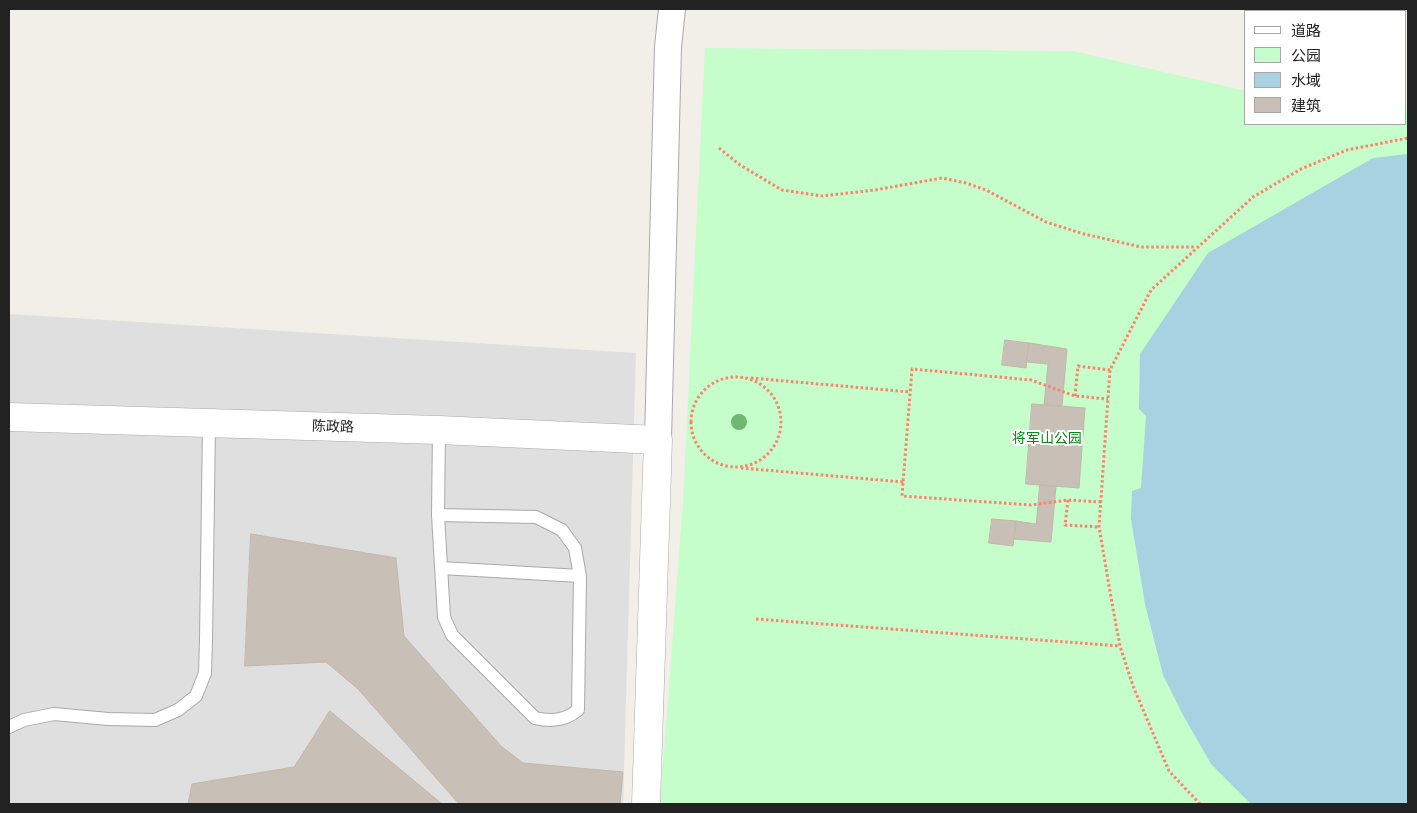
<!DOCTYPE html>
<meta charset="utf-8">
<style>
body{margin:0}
#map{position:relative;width:1417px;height:813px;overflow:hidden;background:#f2efe8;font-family:Montserrat,"Noto Sans SC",sans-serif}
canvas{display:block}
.frame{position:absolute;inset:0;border:10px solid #222;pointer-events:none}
.legend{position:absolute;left:1244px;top:10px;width:162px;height:115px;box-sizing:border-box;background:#fff;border:1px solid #a7a7a7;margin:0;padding:6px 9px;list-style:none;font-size:15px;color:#222}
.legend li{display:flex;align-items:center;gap:10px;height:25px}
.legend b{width:25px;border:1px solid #a7a7a7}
</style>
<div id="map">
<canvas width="1417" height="813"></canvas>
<div class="frame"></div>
<ul class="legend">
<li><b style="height:6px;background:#fff"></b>道路</li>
<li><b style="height:14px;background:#c5fdcb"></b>公园</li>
<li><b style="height:14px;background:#a6d2e2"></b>水域</li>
<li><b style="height:14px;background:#c8bfb7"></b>建筑</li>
</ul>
</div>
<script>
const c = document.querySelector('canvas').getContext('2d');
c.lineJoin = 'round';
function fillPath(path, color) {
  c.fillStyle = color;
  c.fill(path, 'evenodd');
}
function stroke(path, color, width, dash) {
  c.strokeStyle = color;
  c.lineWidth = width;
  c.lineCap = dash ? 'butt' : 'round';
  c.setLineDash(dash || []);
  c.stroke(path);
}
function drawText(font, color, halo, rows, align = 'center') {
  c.font = font + ' Montserrat,"Noto Sans SC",sans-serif';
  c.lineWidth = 4;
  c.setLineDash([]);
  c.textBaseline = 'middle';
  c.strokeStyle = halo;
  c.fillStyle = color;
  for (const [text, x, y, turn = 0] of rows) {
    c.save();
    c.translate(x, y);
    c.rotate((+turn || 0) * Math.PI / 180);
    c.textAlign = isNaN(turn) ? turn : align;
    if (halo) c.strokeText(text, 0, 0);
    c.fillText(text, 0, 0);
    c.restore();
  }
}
fillPath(new Path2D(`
 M 9,314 L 636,353 L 623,804 L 9,804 Z`), '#e0dfdf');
fillPath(new Path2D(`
 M 705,48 L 1073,51 L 1246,91 L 1246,124 L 1406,124 L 1406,105 L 1408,105 L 1408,804 L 660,804 L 683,502 Z`), '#c5fdcb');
fillPath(new Path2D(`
 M 1408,154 L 1408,804 L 1251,804 L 1211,764 L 1183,715 L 1163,675 L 1145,604 L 1131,519 L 1132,491 L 1141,488 L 1146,416 L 1139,409 L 1140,354 L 1208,253 L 1373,158 Z`), '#a6d2e2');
const building = new Path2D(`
 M 1005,340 L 1029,343 L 1026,368 L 1002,365 Z
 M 1029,343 L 1067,349 L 1062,406 L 1044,405 L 1048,364 L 1027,362 Z
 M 1032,404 L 1085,408 L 1079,488 L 1026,484 Z
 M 1040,485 L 1056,486 L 1051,542 L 1014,539 L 1016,521 L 1036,524 Z
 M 992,519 L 1016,521 L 1013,546 L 989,543 Z
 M 251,534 L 396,558 L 404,636 L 501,746 L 523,763 L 623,772 L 620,804 L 459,804 L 358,689 L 326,662 L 245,666 Z
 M 330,711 L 442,804 L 188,804 L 192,784 L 294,767 Z`);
fillPath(building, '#c8bfb7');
stroke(building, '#c5b7a9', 1);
const service = new Path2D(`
 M 438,515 L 536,517 L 562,530 L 575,548 L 580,576 L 578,710 C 565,721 551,722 535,718 L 452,635 L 444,617 Z
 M 438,515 L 439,430
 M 441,568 L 580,576
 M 9,727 L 24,720 L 54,714 L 108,719 L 155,720 L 178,710 L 196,696 L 205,673 L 206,640 L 209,424`);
const minor = new Path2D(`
 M 658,440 L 668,47 L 672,9`);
const tertiary = new Path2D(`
 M 9,417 L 439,430 L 658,440 L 646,804`);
stroke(service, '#a9a9a9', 14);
stroke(minor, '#a9a9a9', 28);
stroke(tertiary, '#a9a9a9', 29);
stroke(new Path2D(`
 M 719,148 L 740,165 L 782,190 L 822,196 L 875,190 L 942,178 L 966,183 L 986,190 L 1046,222 L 1084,234 L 1141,247 L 1196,247
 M691 422a45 45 0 1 1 90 0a45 45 0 1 1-90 0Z
 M 751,378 L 910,392
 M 1075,396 L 1078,366 L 1110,370
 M 741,468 L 903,482
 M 1068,500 L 1065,525 L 1099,527
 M 1101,502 L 1068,500 L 1031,505 L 902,496 L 912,369 L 1031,380 L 1075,396 L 1108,399
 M 756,619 L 1120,646
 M 1200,804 L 1169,771 L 1133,686 L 1120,646 L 1113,609 L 1099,527 L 1110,370 L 1151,290 L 1253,197 L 1301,169 L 1347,150 L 1408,138`), '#ff816c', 3, [2.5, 2.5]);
stroke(service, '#fff', 12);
stroke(minor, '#fff', 26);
stroke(tertiary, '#fff', 28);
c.fillStyle = '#70b774';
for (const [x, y] of [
 [739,422]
]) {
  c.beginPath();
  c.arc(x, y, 8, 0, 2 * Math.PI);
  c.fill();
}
drawText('14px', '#222', '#fff', [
 ["陈政路",333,427,2]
]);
drawText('14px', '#058a15', '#fff', [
 ["将军山公园",1047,439]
]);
</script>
